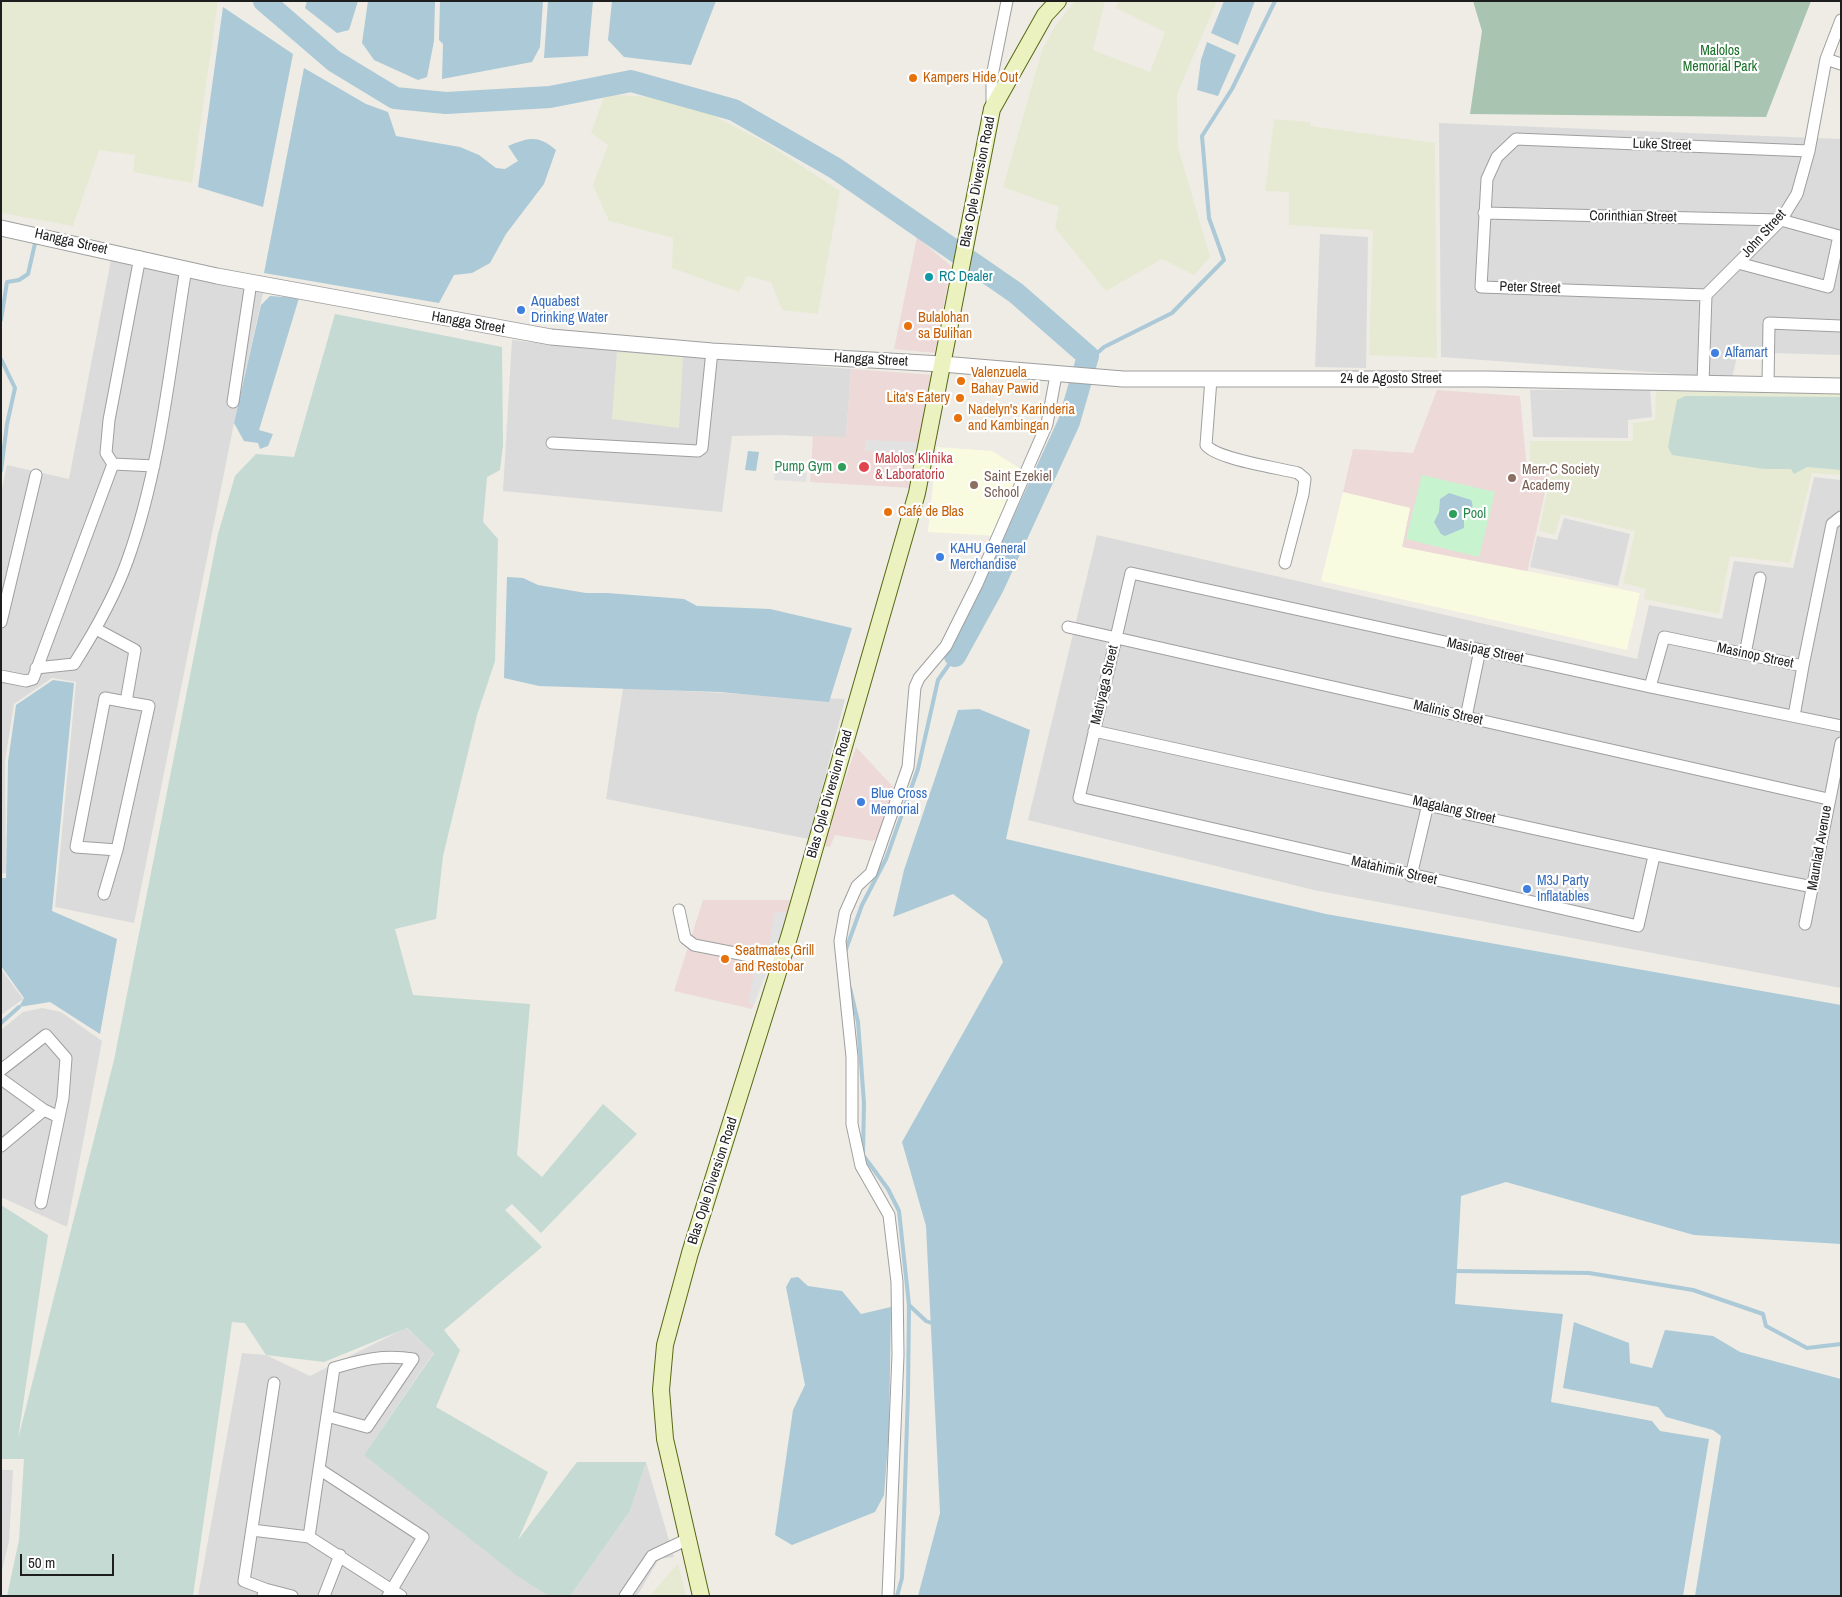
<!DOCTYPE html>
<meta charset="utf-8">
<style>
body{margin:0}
#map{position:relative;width:1842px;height:1597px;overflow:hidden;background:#eeece5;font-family:"Archivo Narrow",sans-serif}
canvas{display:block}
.frame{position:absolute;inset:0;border:2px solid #1e1e1e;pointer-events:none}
.scale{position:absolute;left:20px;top:1554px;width:94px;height:22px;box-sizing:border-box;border:2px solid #1e1e1e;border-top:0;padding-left:6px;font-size:15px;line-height:18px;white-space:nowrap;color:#1e1e1e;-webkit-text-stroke:4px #fff;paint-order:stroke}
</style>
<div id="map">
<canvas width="1842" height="1597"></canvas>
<div class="frame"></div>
<div class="scale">50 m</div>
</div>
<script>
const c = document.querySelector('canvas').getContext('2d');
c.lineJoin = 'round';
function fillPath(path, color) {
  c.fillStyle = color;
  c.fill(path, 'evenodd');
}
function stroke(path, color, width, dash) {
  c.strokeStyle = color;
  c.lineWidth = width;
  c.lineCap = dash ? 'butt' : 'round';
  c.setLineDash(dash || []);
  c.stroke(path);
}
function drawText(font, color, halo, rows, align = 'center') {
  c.font = font + ' "Archivo Narrow",sans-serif';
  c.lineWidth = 4.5;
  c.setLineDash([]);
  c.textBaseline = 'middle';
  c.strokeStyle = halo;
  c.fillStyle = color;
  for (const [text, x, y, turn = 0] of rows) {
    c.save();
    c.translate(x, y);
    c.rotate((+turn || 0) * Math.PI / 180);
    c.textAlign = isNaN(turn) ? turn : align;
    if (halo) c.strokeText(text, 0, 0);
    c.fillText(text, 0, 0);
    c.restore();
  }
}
fillPath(new Path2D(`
 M 1439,123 L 1841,139 L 1841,355 L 1738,352 L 1732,378 L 1441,357 Z
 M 1320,234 L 1368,237 L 1366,368 L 1315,367 Z
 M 111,260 L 264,289 L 234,423 L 134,923 L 55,907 L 76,682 L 52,678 L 14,704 L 5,761 L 6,873 L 1,874 L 1,493 L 7,465 L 69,479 Z
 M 512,340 L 569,347 L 851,369 L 846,438 L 780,435 L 732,436 L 722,512 L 503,491 Z
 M 1650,389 L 1652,417 L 1628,420 L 1628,438 L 1533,437 L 1530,390 Z
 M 1814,477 L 1841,480 L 1841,988 L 1314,890 L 1028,820 L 1097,535 L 1637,659 L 1649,605 L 1722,619 L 1734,561 L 1793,568 Z
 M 1564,518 L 1630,534 L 1618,586 L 1530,567 L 1537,536 L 1557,540 Z
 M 623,688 L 845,699 L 809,839 L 606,799 Z
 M 1,969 L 23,999 L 1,1015 Z
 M 42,1008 L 61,1012 L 102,1041 L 67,1227 L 1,1197 L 1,1030 L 23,1012 Z
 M 406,1328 L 434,1352 L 364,1455 L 551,1596 L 198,1596 L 242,1353 L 266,1355 L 310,1376 Z
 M 646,1462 L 674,1557 L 659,1559 L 637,1596 L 570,1596 L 630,1511 Z
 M 1,1470 L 13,1470 L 9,1541 L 1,1575 Z`), '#dcdbdb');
fillPath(new Path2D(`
 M 917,237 L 951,266 L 935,353 L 894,349 Z
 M 851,369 L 934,375 L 912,488 L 810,482 L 813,436 L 846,437 Z
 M 1437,390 L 1520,396 L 1527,471 L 1549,474 L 1527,573 L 1402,547 L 1410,508 L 1343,492 L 1353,449 L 1413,453 Z
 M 856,747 L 896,790 L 878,838 L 872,841 L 835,835 L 830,847 L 823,846 Z
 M 703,900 L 794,900 L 752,1009 L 674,991 Z`), '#edd9d7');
fillPath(new Path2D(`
 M 937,447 L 992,451 L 1024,471 L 1006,500 L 997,536 L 928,532 Z
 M 1343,492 L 1410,508 L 1402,547 L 1640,593 L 1627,650 L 1321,581 Z`), '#f9fbe1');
fillPath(new Path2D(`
 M 1,1 L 218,1 L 192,183 L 133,172 L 135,155 L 99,150 L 73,226 L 1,213 Z
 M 1075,1 L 1105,1 L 1093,50 L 1150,72 L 1165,32 L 1116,8 L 1118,1 L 1217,1 L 1177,94 L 1178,147 L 1210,257 L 1194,275 L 1162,259 L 1106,291 L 1055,228 L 1059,207 L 1003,187 L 1042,50 L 1055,26 Z
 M 605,94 L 665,98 L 710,114 L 768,144 L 840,191 L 818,314 L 782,310 L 771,282 L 747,276 L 739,292 L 672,268 L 673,238 L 609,221 L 593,185 L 608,145 L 591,133 Z
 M 1274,119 L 1310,122 L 1310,126 L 1435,143 L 1437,358 L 1369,355 L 1373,230 L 1289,225 L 1289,192 L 1265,191 Z
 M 617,352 L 683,357 L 679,428 L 612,419 Z
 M 1656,391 L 1841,392 L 1841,475 L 1812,473 L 1790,563 L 1730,556 L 1719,614 L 1644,599 L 1646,589 L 1623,583 L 1635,531 L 1561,514 L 1555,535 L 1539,531 L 1552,471 L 1530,469 L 1530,441 L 1633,441 L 1633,423 L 1655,420 Z
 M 678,1563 L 686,1596 L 650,1596 Z`), '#e7ead3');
fillPath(new Path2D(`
 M 335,314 L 502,347 L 503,445 L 500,470 L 487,477 L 483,522 L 498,539 L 495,661 L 477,715 L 443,856 L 436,919 L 395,929 L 413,995 L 530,1004 L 517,1155 L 542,1177 L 603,1104 L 637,1134 L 541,1233 L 512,1204 L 505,1210 L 542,1247 L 444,1330 L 460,1350 L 436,1407 L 548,1472 L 518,1540 L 577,1462 L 646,1462 L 630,1511 L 570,1596 L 549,1596 L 516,1575 L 364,1455 L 434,1353 L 407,1328 L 324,1362 L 266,1355 L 245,1323 L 232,1322 L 193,1596 L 7,1596 L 19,1540 L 24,1459 L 1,1459 L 1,1205 L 48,1235 L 18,1439 L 114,1060 L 218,534 L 235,476 L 256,454 L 294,457 Z
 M 1685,396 L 1841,397 L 1841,470 L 1807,467 L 1794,474 L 1791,469 L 1764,469 L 1672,455 L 1668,447 L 1677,400 Z`), '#c4dad2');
fillPath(new Path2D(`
 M 1473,1 L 1811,1 L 1766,117 L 1470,114 L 1482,31 Z`), '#a9c4b0');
fillPath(new Path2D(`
 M 1422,475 L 1495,492 L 1479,557 L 1406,539 Z`), '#c7f3cf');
fillPath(new Path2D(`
 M 865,440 L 917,442 L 916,459 L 904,459 L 900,453 L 865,451 Z
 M 775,471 L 807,473 L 806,482 L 774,480 Z
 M 775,912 L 789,913 L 754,1005 L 748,1003 L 754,973 L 742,969 L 743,962 L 747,960 L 749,947 L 768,949 Z`), '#e2e2e2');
fillPath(new Path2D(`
 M 307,1 L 358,1 L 349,30 L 337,33 L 305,8 Z
 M 368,1 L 435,1 L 434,41 L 427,77 L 418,80 L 374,60 L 362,43 Z
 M 440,1 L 543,1 L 540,47 L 532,62 L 442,79 L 443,44 L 439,40 Z
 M 548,1 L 593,1 L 588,56 L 544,58 Z
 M 612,1 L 716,1 L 691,65 L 624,57 L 608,40 Z
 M 1224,1 L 1255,1 L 1238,45 L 1211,33 Z
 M 223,7 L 293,54 L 263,207 L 198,187 Z
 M 1207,42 L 1236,55 L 1218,96 L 1197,90 L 1201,60 Z
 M 304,68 L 366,104 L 388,112 L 396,136 L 460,147 L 479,155 L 496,168 L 505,169 L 518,161 L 508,146 C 530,137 538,135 556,150 L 544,184 L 506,234 L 490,263 L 472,273 L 454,275 L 439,303 L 264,273 Z
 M 270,296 L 299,298 L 259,430 L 273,434 L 268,446 L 260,449 L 258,443 L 244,441 L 234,423 L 261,305 Z
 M 748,451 L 759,452 L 756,471 L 745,470 Z
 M 1449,493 L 1471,500 C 1476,510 1467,511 1464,519 L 1464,528 L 1445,536 L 1441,534 L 1434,522 L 1439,512 L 1440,499 Z
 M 507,577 L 523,578 L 538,585 L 586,593 L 607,593 L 684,599 L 697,606 L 770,609 L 852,628 L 829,702 L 720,692 L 539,686 L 504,678 Z
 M 53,680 L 74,683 L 52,911 L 117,939 L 100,1034 L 50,1002 L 19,1007 L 24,998 L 1,966 L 1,878 L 6,878 L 8,762 L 16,705 Z
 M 979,709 L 1030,730 L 1006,839 L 1326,914 L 1841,1005 L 1841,1244 L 1694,1235 L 1506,1182 L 1461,1196 L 1455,1304 L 1563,1314 L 1551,1402 L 1652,1421 L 1660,1431 L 1709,1439 L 1683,1596 L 918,1596 L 940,1513 L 926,1226 L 902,1142 L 1003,962 L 987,920 L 953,894 L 893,917 L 904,870 L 958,710 Z
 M 798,1277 L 808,1286 L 842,1291 L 861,1314 L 891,1307 L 889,1431 L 884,1495 L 875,1512 L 792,1545 L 775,1535 L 793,1410 L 805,1385 L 786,1287 L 791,1278 Z
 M 1574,1322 L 1629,1343 L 1630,1363 L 1652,1368 L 1665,1330 L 1713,1336 L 1740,1352 L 1841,1379 L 1841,1596 L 1695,1596 L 1721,1436 L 1713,1430 L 1666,1417 L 1658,1407 L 1563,1388 Z`), '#abc9d6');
stroke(new Path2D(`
 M 1,320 L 7,282 L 19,280 L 28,274 L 36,239
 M 1,359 L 15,388 L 7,424 L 1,471
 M 1086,363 L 1104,347 L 1172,313 L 1224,260 L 1209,218 L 1202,136 L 1232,89 L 1275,1
 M 845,952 L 862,905 L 886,859 L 918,769 L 938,680 L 955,656
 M 850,988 L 858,1022 L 864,1103 L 863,1155 L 888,1189 L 899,1211 L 909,1305 L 908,1392 L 902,1578 L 897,1596
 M 1,1023 L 19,1007
 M 1454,1271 L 1589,1273 L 1693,1290 L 1763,1314 L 1766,1326 L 1807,1348 L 1841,1344
 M 909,1305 L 926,1321 L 934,1324`), '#abc9d6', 4);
stroke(new Path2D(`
 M 264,1 L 334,61 L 395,98 L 446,103 L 550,97 L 631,81 L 734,110 L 835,168 L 1016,293 L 1088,356 L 1069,422 L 993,587 L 955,656`), '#abc9d6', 22);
const minor = new Path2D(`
 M 1826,59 L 1841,64
 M 992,107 L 992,76 L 1007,1
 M 1484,213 L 1781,220 L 1839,236 L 1828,287 L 1738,263
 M 140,257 L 109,420 L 106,453 L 113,464 L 154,466
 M 1706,295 L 1481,287 L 1487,179 L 1497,157 L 1516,139 L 1809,151
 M 1211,379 L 1206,445 C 1216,459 1279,468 1298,473 L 1305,479 L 1303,494 L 1285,563
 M 1703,383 L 1706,295 L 1781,220 L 1797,194 L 1809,151 L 1826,59 L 1841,20
 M 1768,385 L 1769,323 L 1841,326
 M 233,402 L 251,282
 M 552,443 L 698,451 L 702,448 L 712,351
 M 1,622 L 36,475
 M 1068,627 L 1828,799
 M 96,629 L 135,650 L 126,702 L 149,706 L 117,850 L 104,894
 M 1745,654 L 1760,578
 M 36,668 L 74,664 C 95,631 115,596 128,559 C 161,466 170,365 186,268
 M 1,676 L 26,681 L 33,679 L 113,464
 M 1650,687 L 1664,637 L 1803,666 L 1832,524 L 1841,517
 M 1794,716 L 1803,666
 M 1466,717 L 1480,650
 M 1094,731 C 1334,783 1573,840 1813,887
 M 117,850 L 76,847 L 105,698 L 126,702
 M 1654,856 L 1638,926 L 1079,798 L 1131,573 L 1650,687 L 1841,726
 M 1411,876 L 1428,804
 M 679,910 L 685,938 L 694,945 L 781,962
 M 1805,924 L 1841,743
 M 1,1070 L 46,1035 L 66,1058 L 63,1098 L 41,1203
 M 1,1079 L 44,1110 L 59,1117
 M 1,1146 L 44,1110
 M 327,1416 L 367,1427 L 413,1359 C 384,1354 361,1360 334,1368 L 319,1469 L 423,1537 L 388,1596
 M 252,1530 L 309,1537 L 401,1596
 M 309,1537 L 319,1469
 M 265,1589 L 292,1596
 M 263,1596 L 265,1589 L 244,1581 L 274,1383
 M 324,1596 L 340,1555
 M 625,1596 L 652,1556 L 688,1539
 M 888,1596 L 898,1355 L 897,1282 L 889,1215 L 861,1166 L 852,1124 L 852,1057 L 840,941 L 845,913 L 857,886 L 871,873 L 908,767 L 915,687 L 919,678 L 946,646 L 977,584 L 1047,424 L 1056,375`);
const tertiary = new Path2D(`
 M 1,228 L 217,276 L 551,337 L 712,351 L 942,364 L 1123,379 L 1487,379 L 1841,386`);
const secondary = new Path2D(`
 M 701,1596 L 665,1439 L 661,1390 L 665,1345 L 690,1253 L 790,934 L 917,493 L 992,109 L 1045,15 L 1058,1`);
stroke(minor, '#9f9f9f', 13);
stroke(tertiary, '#9f9f9f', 17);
stroke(secondary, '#576812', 18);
stroke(minor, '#fff', 11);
stroke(tertiary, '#fff', 15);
stroke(secondary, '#ebf2bf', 16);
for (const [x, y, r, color] of [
 [913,78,5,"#e8710a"],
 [929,277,5,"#0f9aa8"],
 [521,310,5,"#3f7fe0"],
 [908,326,5,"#e8710a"],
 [1715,353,5,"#3f7fe0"],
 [961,381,5,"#e8710a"],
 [960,398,5,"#e8710a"],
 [958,418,5,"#e8710a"],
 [842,467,5,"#2e9e5b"],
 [864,467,6,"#e0444e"],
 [1512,478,5,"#8d6e63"],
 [974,485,5,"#8d6e63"],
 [888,512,5,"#e8710a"],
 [1453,514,5,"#2e9e5b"],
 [940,557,5,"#3f7fe0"],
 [861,802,5,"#3f7fe0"],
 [1527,889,5,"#3f7fe0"],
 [725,959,5,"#e8710a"]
]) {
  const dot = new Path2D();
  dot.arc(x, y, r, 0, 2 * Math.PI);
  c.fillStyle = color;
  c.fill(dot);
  stroke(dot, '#fff', 2);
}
drawText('14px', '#197028', '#fff', [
 ["Malolos",1720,51],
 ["Memorial Park",1720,67]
]);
drawText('14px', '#c56008', '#fff', [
 ["Kampers Hide Out",923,78],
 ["Bulalohan",918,318],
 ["sa Bulihan",918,334],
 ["Valenzuela",971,373],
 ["Bahay Pawid",971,389],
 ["Lita's Eatery",950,398,"right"],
 ["Nadelyn's Karinderia",968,410],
 ["and Kambingan",968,426],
 ["Café de Blas",898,512],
 ["Seatmates Grill",735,951],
 ["and Restobar",735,967]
], 'left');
drawText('14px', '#1e1e1e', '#fff', [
 ["Luke Street",1662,145,2],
 ["Blas Ople Diversion Road",978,182,-79],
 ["Corinthian Street",1633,217,1],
 ["John Street",1764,234,-48],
 ["Hangga Street",71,242,13],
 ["Peter Street",1530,288,2],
 ["Hangga Street",468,323,10],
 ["Hangga Street",871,360,3],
 ["24 de Agosto Street",1391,379],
 ["Masipag Street",1485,651,12],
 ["Masinop Street",1755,656,12],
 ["Matiyaga Street",1105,685,-77],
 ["Malinis Street",1448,713,13],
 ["Blas Ople Diversion Road",830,794,-74],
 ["Magalang Street",1454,810,13],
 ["Maunlad Avenue",1820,848,-80],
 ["Matahimik Street",1394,871,13],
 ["Blas Ople Diversion Road",713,1181,-72]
]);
drawText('14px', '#0d838f', '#fff', [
 ["RC Dealer",939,277]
], 'left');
drawText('14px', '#366cbe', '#fff', [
 ["Aquabest",531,302],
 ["Drinking Water",531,318],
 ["Alfamart",1725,353],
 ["KAHU General",950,549],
 ["Merchandise",950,565],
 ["Blue Cross",871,794],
 ["Memorial",871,810],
 ["M3J Party",1537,881],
 ["Inflatables",1537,897]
], 'left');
drawText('14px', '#be3a42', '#fff', [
 ["Malolos Klinika",875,459],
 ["& Laboratorio",875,475]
], 'left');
drawText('14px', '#27864d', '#fff', [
 ["Pump Gym",832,467],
 ["Pool",1463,514,"left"]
], 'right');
drawText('14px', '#785e54', '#fff', [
 ["Merr-C Society",1522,470],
 ["Academy",1522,486],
 ["Saint Ezekiel",984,477],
 ["School",984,493]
], 'left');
</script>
